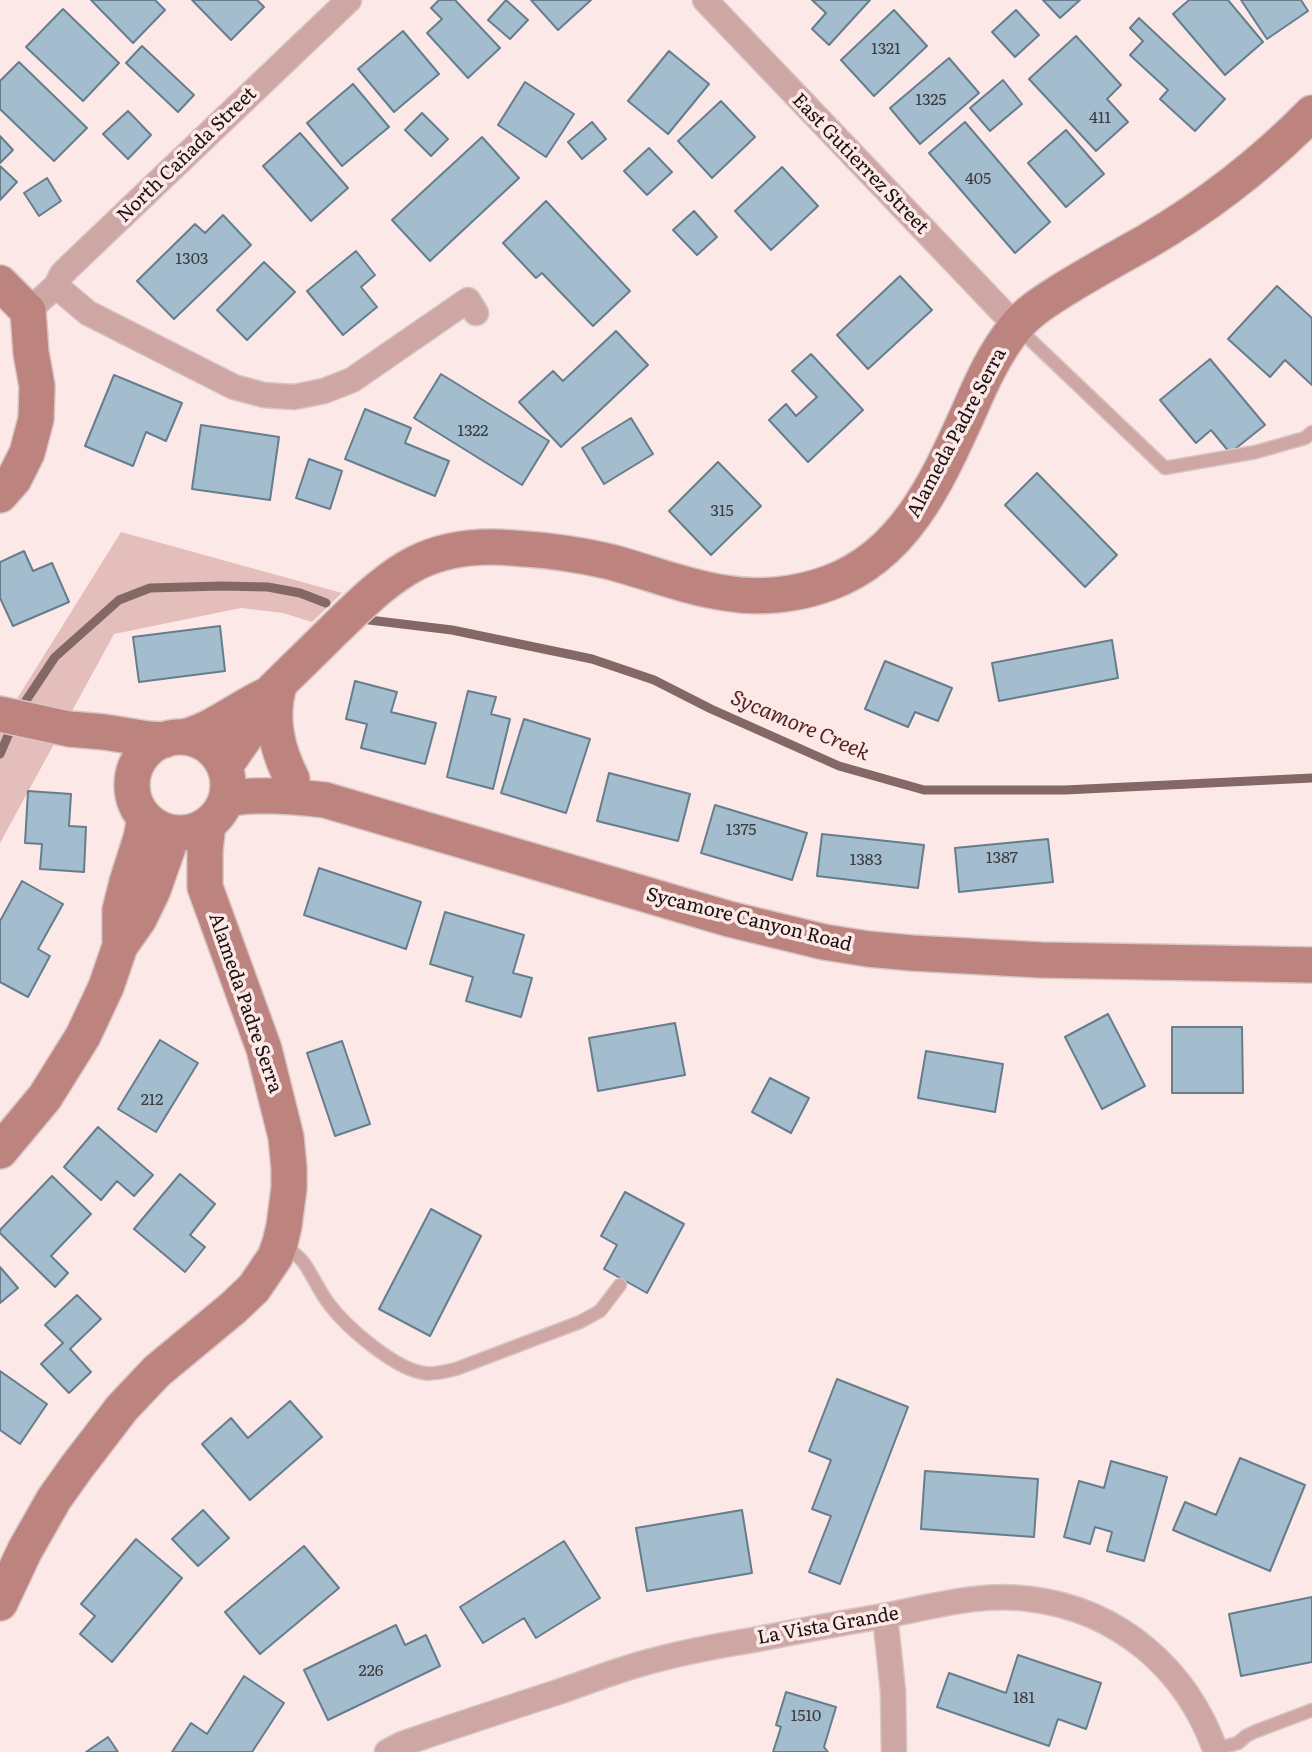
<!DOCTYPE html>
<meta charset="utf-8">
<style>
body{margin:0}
canvas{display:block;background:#fce8e6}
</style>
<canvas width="1312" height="1752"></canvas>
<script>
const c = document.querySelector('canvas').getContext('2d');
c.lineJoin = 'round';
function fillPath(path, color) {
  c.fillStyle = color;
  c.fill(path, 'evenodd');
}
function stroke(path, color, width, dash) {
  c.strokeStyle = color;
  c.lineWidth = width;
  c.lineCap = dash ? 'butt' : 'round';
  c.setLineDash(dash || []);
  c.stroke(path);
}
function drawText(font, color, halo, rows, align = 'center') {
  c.font = font + ' Literata,serif';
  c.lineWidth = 7;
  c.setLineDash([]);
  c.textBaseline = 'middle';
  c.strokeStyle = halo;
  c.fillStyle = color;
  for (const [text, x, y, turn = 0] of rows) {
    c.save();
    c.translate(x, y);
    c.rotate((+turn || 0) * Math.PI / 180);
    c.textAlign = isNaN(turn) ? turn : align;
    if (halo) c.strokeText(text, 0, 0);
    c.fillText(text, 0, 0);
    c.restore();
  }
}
fillPath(new Path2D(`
 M 121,532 L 342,593 L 312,622 L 283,613 L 241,608 L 114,634 L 0,843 L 0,726 Z`), '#e4bebb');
stroke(new Path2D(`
 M 369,620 L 452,630 L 592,659 L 654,680 L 711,709 L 839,766 L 924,790 L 1065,790 L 1312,778
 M 19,711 L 55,657 L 119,600 L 150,588 L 222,586 L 268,587 L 300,593 L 326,603
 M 0,754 L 13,724`), '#846865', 9);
const building = new Path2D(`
 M 91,0 L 155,0 L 165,10 L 133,43 Z
 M 192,0 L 257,0 L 264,7 L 231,40 Z
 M 439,0 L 455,0 L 500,48 L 468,78 L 427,33 L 442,19 L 431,8 Z
 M 506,0 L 528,20 L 510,39 L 488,20 Z
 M 531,0 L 591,0 L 558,30 Z
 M 870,0 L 829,45 L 812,29 L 826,13 L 812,0 Z
 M 1043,0 L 1080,0 L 1060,18 Z
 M 1189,0 L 1228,0 L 1263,42 L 1225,75 L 1173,14 Z
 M 1241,0 L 1301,0 L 1308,11 L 1267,39 Z
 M 63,9 L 119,63 L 83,101 L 26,47 Z
 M 894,10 L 927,46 L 874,96 L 841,60 Z
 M 1016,10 L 1039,35 L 1015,57 L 992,32 Z
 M 1139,18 L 1225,99 L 1195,131 L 1160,99 L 1168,90 L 1130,55 L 1143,41 L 1130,28 Z
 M 403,31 L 439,74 L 394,112 L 358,69 Z
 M 1076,36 L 1121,85 L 1107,99 L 1128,122 L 1096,151 L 1029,79 Z
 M 142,46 L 194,95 L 178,112 L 126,63 Z
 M 669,51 L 709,84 L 668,134 L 628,101 Z
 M 949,58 L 979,93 L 920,144 L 890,108 Z
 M 19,62 L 87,128 L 54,161 L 0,109 L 0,81 Z
 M 1003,80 L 1022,104 L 990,131 L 970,108 Z
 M 525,82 L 574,114 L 546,157 L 498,125 Z
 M 353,84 L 389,127 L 342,166 L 307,123 Z
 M 721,101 L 755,137 L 712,178 L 678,141 Z
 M 128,111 L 151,135 L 128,159 L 103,134 Z
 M 422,113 L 448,139 L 431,156 L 405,130 Z
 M 592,122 L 606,139 L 582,159 L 568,142 Z
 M 965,122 L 1050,222 L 1015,253 L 929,153 Z
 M 1066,130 L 1104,174 L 1066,207 L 1028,163 Z
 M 300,133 L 348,188 L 311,221 L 263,166 Z
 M 0,136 L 13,150 L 0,163 Z
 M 482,137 L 519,178 L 430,261 L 392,220 Z
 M 649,148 L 672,172 L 647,195 L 624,171 Z
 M 0,166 L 17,182 L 0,200 Z
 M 782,167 L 818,206 L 771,250 L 735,211 Z
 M 47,178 L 61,201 L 39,216 L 24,193 Z
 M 546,201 L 630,291 L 593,326 L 542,273 L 536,278 L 503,243 Z
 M 694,211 L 717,237 L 697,255 L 673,230 Z
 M 223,215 L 251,245 L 174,319 L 137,281 L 195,224 L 205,233 Z
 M 356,251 L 375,275 L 361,287 L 377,307 L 343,335 L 307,291 Z
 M 264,262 L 295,292 L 247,340 L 217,310 Z
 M 900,276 L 932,310 L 868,369 L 837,335 Z
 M 1277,286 L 1312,318 L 1312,385 L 1285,360 L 1270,377 L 1228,339 Z
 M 616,331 L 648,365 L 561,447 L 519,402 L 553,371 L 563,381 Z
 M 811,354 L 863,410 L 808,462 L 769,420 L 786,404 L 796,416 L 817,397 L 792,371 Z
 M 1210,359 L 1265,425 L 1230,453 L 1211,430 L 1196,443 L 1160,400 Z
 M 441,374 L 549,441 L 522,485 L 414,418 Z
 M 114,375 L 182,403 L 166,441 L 146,432 L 133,466 L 85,446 Z
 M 365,409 L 411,428 L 405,443 L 449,461 L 435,496 L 345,459 Z
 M 631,418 L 653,454 L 604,484 L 582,448 Z
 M 201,425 L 279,437 L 270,500 L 192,489 Z
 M 309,459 L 342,471 L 330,509 L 296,498 Z
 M 718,462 L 761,506 L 711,555 L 669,511 Z
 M 1037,473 L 1117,555 L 1085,587 L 1005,505 Z
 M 24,551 L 33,571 L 52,563 L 69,602 L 13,626 L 0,598 L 0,562 Z
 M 220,626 L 225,671 L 139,682 L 133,637 Z
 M 1112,640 L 1118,678 L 999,701 L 992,663 Z
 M 885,661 L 952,688 L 938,721 L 915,712 L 908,727 L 865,709 Z
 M 355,681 L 397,692 L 391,712 L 436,723 L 425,764 L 361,748 L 367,724 L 346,719 Z
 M 468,691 L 496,697 L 491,714 L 510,719 L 493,789 L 447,777 Z
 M 524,719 L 590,739 L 566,813 L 501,793 Z
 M 609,773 L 690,794 L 678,841 L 597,821 Z
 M 28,791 L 71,794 L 69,826 L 86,827 L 84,872 L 40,869 L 42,844 L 25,843 Z
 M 715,805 L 807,833 L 792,880 L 701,853 Z
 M 822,834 L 924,845 L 918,888 L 817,876 Z
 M 1048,839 L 1053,882 L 959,892 L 955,848 Z
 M 319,868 L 421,902 L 406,949 L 304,915 Z
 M 22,881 L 63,904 L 38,949 L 50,956 L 28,997 L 0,982 L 0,921 Z
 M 445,912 L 524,935 L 513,973 L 532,978 L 521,1017 L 466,1001 L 473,977 L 430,964 Z
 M 1108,1014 L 1145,1086 L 1102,1109 L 1065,1037 Z
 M 675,1023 L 685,1075 L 598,1091 L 589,1038 Z
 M 1172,1027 L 1242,1027 L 1243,1093 L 1172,1093 Z
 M 160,1040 L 198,1063 L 156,1132 L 118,1109 Z
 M 342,1041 L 370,1124 L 335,1136 L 307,1053 Z
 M 926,1051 L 1003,1064 L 995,1112 L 918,1098 Z
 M 770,1078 L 809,1098 L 791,1133 L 752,1112 Z
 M 98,1127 L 153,1175 L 134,1196 L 117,1181 L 101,1200 L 64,1167 Z
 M 180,1174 L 215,1204 L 190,1235 L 205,1247 L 185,1272 L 134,1229 Z
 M 52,1176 L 91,1214 L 51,1256 L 68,1273 L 55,1287 L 0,1233 L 0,1230 Z
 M 625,1192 L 684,1224 L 647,1293 L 604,1269 L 617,1245 L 601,1236 Z
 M 431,1209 L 481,1236 L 430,1336 L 379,1309 Z
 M 0,1267 L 18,1288 L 0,1303 Z
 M 77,1295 L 101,1319 L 70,1349 L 91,1372 L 69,1393 L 41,1364 L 63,1343 L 45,1325 Z
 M 0,1371 L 47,1404 L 20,1444 L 0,1430 Z
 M 837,1379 L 908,1407 L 840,1584 L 809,1572 L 831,1516 L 812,1509 L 831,1460 L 809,1451 Z
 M 290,1401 L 322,1437 L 250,1500 L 202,1444 L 231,1418 L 248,1438 Z
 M 1240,1458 L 1305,1485 L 1270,1571 L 1173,1530 L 1185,1502 L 1216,1515 Z
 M 1111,1461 L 1167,1477 L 1144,1561 L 1107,1551 L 1112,1532 L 1095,1527 L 1090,1544 L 1064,1537 L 1079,1481 L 1104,1488 Z
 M 925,1471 L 1038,1479 L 1034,1537 L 921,1529 Z
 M 203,1510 L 229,1538 L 198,1566 L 172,1539 Z
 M 742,1510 L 752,1573 L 647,1591 L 636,1528 Z
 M 136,1539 L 182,1578 L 112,1662 L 80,1634 L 95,1616 L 81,1604 Z
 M 564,1541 L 600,1598 L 536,1638 L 524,1618 L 483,1643 L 460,1607 Z
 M 304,1546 L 339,1588 L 260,1654 L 225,1612 Z
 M 1312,1597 L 1312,1662 L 1241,1676 L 1229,1614 Z
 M 396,1625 L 405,1645 L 426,1635 L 440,1666 L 328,1720 L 304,1670 Z
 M 1018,1655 L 1101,1683 L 1086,1729 L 1058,1719 L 1049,1746 L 937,1707 L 949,1673 L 1006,1693 Z
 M 244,1676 L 284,1703 L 252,1752 L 172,1752 L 191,1723 L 207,1734 Z
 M 786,1692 L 836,1707 L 824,1747 L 828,1752 L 773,1752 L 781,1727 L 776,1725 Z
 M 108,1737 L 118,1752 L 86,1752 Z`);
fillPath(building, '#a3bdcf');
stroke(building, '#657d8d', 2);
const lane = new Path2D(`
 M 1019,329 L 1165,468 L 1256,452 L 1305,438 L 1312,432
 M 283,1245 C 290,1250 299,1256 304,1263 C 313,1276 319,1291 329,1304 C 347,1328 395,1369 424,1373 C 435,1375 446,1371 456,1369 L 580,1322 L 600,1311 L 620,1285
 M 1216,1749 L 1238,1743 L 1246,1736 L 1254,1732 L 1312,1710`);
const street = new Path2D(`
 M 705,0 L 1016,326
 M 56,286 L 88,313 L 234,387 L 264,395 L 294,397 L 324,391 L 352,380 L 468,300 L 476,313
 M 28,311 L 56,286 L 62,274 L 70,266 L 349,0
 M 885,1616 L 893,1691 L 894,1752
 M 387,1752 L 402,1744 C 454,1726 506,1709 558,1692 C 587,1682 615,1671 644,1663 C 679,1653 716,1646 753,1640 C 794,1632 836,1624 878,1617 C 928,1608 978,1592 1030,1599 C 1119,1610 1187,1669 1216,1752`);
const secondary = new Path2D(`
 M 0,283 L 28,311 L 31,353 L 37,386 L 36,419 L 27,453 L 14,479 L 0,495
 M 280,683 C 269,716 276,748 292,779
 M 0,714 L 69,729 L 104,732 L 148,739 L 165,740
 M 184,737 C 215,729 240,707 269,694 C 291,672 313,651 335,629 C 360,605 385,579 416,563 C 446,548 480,545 513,548 C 546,550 578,554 611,562 C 648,572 688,588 725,593 C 759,599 797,595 829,583 C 906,555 938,479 970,409 C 982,381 995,353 1014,329 C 1028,311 1047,300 1066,288 C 1092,272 1119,257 1146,242 C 1206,207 1263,163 1312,113
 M132 785a48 48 0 1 1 96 0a48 48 0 1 1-96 0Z
 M 225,766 L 257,720 L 269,694
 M 226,800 C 251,792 299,797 325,800 L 729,919 L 824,942 L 868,949 L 912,953 L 1041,960 L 1312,965
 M 120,939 L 120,910 L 127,882 L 141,838 L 145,818
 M 0,1151 L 45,1097 L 83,1036 L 106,987 L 120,946 L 139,919 L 153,890 L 173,833
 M 0,1603 L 25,1550 L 54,1499 L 76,1468 L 122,1408 L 157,1371 L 233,1308 L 254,1288 L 275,1257 L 280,1243 L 284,1226 L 289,1188 L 289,1168 L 286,1137 L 264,1049 L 205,887 L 205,851 L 208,824`);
stroke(lane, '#d8c5c4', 15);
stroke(street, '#d8c5c4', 27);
stroke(secondary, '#d8c5c4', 38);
stroke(lane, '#cea6a3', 12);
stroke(street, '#cea6a3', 24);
stroke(secondary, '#bc837f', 35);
drawText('16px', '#3d3b3f', null, [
 ["1321",886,49],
 ["1325",931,100],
 ["411",1100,118],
 ["405",978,179],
 ["1303",192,259],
 ["1322",473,431],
 ["315",722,511],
 ["1375",741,830],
 ["1387",1002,858],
 ["1383",866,860],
 ["212",152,1100],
 ["226",371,1671],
 ["181",1024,1698],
 ["1510",806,1716]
]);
drawText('19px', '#1b100f', '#fce8e6', [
 ["North Cañada Street",187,155,-44],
 ["East Gutierrez Street",860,164,46],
 ["Alameda Padre Serra",957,433,-62],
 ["Sycamore Canyon Road",749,920,14],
 ["Alameda Padre Serra",245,1003,71],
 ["La Vista Grande",828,1626,-10]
]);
drawText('italic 21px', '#562423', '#fce8e6', [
 ["Sycamore Creek",800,726,23]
]);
</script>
